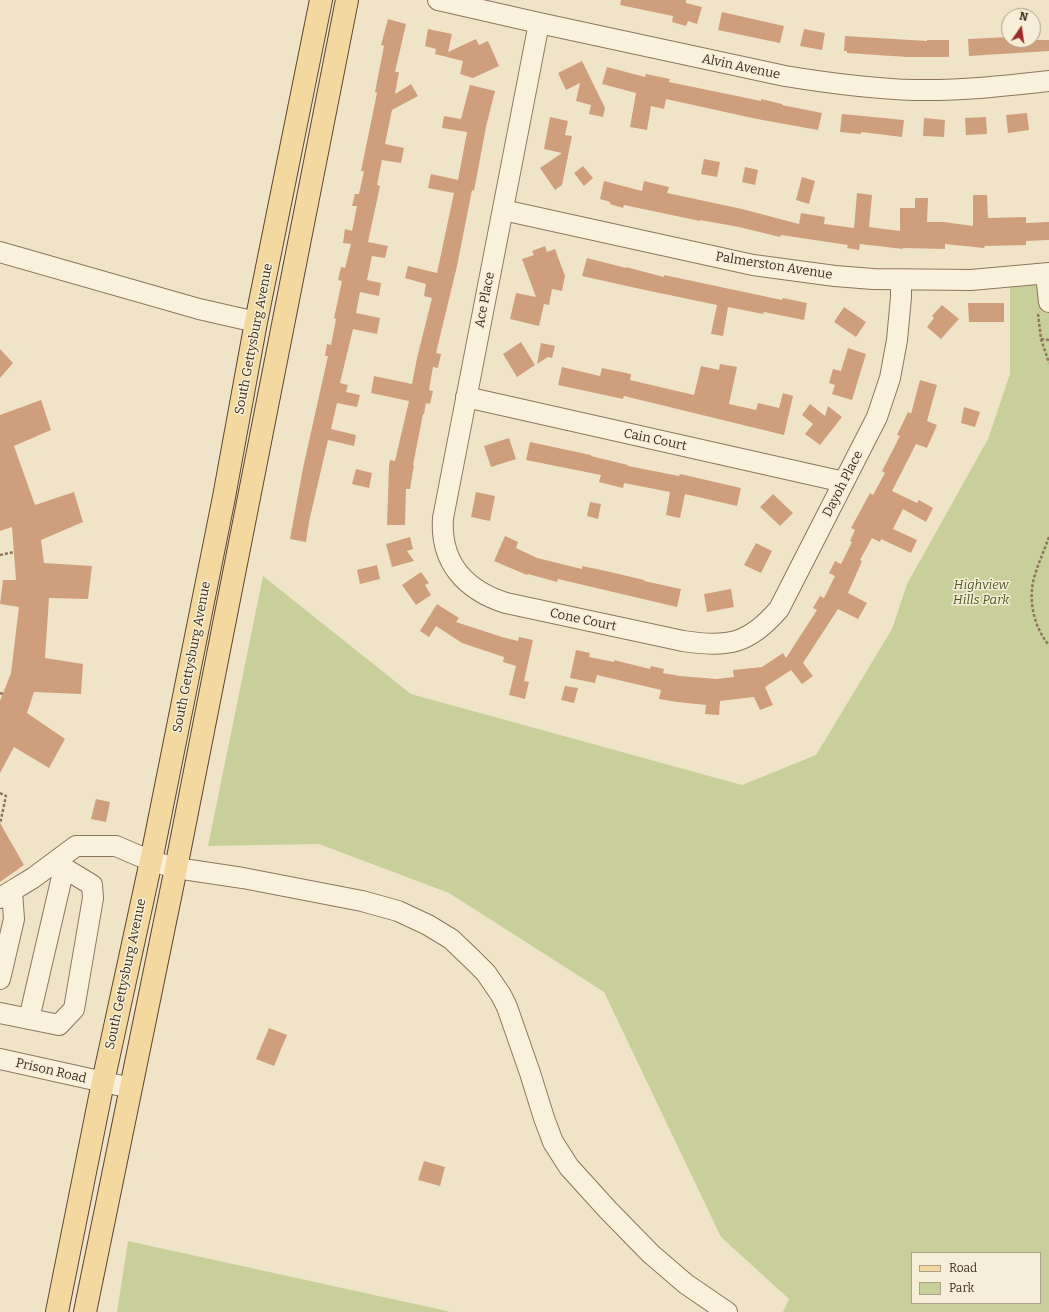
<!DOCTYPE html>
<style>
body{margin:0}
#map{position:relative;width:1049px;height:1312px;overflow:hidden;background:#f0e4c8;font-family:Bitter,serif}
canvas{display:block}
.legend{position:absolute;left:911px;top:1252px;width:130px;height:52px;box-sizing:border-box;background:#f7eed8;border:1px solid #ada18e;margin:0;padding:5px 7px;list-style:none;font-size:12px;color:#3d2e20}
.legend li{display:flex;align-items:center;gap:8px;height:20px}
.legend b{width:20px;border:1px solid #ada18e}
.north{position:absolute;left:1001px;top:8px;width:40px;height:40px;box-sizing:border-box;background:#f7eed8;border:1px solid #ada18e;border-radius:50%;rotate:13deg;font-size:11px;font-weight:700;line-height:16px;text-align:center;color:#3d2e20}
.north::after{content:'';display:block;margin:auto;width:14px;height:18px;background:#9e2a2b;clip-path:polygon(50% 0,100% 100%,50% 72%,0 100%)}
</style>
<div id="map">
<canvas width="1049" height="1312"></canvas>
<ul class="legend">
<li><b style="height:5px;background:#f3d9a0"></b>Road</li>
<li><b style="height:11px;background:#c9cf9b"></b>Park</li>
</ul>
<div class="north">N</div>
</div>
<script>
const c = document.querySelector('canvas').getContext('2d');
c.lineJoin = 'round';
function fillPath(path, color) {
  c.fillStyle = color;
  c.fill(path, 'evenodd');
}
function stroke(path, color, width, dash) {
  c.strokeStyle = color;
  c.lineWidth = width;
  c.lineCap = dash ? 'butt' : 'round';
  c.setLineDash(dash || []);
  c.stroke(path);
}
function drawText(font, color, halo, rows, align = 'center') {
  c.font = font + ' Bitter,serif';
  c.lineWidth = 3;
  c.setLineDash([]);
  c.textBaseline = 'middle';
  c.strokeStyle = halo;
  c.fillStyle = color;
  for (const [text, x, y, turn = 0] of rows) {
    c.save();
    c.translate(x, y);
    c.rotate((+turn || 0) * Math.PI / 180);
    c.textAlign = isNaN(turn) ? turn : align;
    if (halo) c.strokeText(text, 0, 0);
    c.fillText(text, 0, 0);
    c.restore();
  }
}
fillPath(new Path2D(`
 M 1049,280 L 1049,1312 L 783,1312 L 789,1299 L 721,1237 L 604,992 L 449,893 L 319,844 L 208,846 L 263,576 L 411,694 L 742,785 L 816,755 L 892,629 L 907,584 L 988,439 L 1010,374 L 1010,284 ZM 912,1253 L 1040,1253 L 1040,1303 L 912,1303 Z
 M 128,1241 L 447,1311 L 449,1312 L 117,1312 Z`), '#c9cf9b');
fillPath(new Path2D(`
 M 621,0 L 686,0 L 686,3 L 702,7 L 697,24 L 688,21 L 686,26 L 672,22 L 673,16 L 620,5 Z
 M 722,12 L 784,26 L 780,43 L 718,30 Z
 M 388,19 L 406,24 L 395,72 L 399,72 L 395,94 L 411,84 L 418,96 L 392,110 L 385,144 L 404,148 L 401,163 L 382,160 L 377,185 L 380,186 L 368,242 L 388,246 L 385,258 L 372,256 L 367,280 L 381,283 L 379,296 L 360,292 L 356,313 L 380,318 L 377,334 L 353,329 L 340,383 L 348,385 L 346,392 L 360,395 L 357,407 L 337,403 L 331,429 L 356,435 L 354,446 L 328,440 L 309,522 L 306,542 L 290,539 L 303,468 L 328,356 L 325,356 L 327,344 L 331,345 L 336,319 L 334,318 L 342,281 L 338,280 L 341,267 L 345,268 L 351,244 L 343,243 L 345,229 L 352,231 L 357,206 L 352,206 L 355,194 L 359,194 L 364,171 L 361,171 L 377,93 L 375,92 L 384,46 L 381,45 Z
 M 428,29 L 452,34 L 448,52 L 476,39 L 479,45 L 488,41 L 499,66 L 473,78 L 460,74 L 463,61 L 435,54 L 436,49 L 425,46 Z
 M 804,29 L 825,33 L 822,50 L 800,46 Z
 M 845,36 L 927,41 L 927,40 L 949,40 L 949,57 L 907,57 L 847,53 L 847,51 L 844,51 Z
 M 1009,37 L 1009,40 L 1049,40 L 1049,51 L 969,56 L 968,39 Z
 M 582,61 L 605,108 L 603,117 L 589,114 L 591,105 L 576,101 L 580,83 L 566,90 L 558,73 Z
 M 607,67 L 645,77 L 646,74 L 670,79 L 669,82 L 761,101 L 761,99 L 782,104 L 782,105 L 822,113 L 818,130 L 757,119 L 666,99 L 664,109 L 651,106 L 647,130 L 630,127 L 636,93 L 602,84 Z
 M 470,85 L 495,91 L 486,127 L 474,191 L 472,190 L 457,266 L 436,353 L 441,354 L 438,368 L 433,367 L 429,390 L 433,391 L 430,404 L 426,403 L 424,414 L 423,414 L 413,465 L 414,465 L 410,489 L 406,489 L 405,525 L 387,525 L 389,466 L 390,460 L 395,461 L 409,401 L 371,393 L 374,376 L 412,384 L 417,358 L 432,298 L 424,296 L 426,284 L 405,278 L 408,266 L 437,273 L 454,193 L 428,188 L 431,174 L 458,180 L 467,132 L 442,128 L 444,116 L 461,119 Z
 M 1027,113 L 1029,130 L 1008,133 L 1006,115 Z
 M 842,114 L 904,120 L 902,137 L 861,132 L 861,134 L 840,132 Z
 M 550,117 L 568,121 L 565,135 L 572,136 L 562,185 L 555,190 L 540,168 L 562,153 L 544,149 Z
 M 986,117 L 987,134 L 966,135 L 965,118 Z
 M 924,118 L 945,120 L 944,137 L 923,136 Z
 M 704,159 L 720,162 L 717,177 L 701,174 Z
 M 583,166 L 593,178 L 584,186 L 574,173 Z
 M 745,167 L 758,170 L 755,185 L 742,182 Z
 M 802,177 L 815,181 L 809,204 L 796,200 Z
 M 604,181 L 642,191 L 644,181 L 669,187 L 667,193 L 742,209 L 799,224 L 801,213 L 825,217 L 824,224 L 854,228 L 857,193 L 872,195 L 869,227 L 900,231 L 900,208 L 915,208 L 915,198 L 928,198 L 927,222 L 944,222 L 973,226 L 973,195 L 987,195 L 988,218 L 1026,217 L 1026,223 L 1049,222 L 1049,240 L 1026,241 L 1026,245 L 985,246 L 984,248 L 945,244 L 945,249 L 903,248 L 903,249 L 860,244 L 859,250 L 847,248 L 848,245 L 781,235 L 780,237 L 739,227 L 700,220 L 700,221 L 624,205 L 623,208 L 610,204 L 610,202 L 600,199 Z
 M 545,246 L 547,252 L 555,249 L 565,276 L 562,291 L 552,289 L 549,305 L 544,304 L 539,326 L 510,319 L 516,293 L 536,297 L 522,259 L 534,255 L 532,251 Z
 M 587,258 L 626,268 L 626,267 L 664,277 L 664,275 L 782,300 L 783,298 L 807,303 L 804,320 L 764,312 L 763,314 L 728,307 L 723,336 L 711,334 L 717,305 L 645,290 L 582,276 Z
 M 968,303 L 1004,303 L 1004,322 L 969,322 Z
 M 942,305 L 959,319 L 941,339 L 927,327 L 934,318 L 932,316 Z
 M 844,307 L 866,322 L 856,337 L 834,322 Z
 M 521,342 L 535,365 L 517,377 L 503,354 Z
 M 541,343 L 555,346 L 552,358 L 548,357 L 537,364 Z
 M 848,348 L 866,354 L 852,400 L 832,394 L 835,385 L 829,383 L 833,369 L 841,371 Z
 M 0,349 L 13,363 L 0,378 Z
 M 720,364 L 737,367 L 729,404 L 756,410 L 758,403 L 779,408 L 783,393 L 793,396 L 784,435 L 624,396 L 623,399 L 558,385 L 562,367 L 600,376 L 602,368 L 631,374 L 630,380 L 694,395 L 701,366 L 719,370 Z
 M 920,380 L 937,385 L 927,421 L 937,425 L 927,448 L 916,444 L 892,491 L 917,503 L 919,500 L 933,508 L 926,522 L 903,509 L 893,529 L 917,540 L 911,553 L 881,539 L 880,542 L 872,538 L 860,560 L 862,561 L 848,593 L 867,603 L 858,619 L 838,609 L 803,663 L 813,676 L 802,684 L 791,670 L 765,687 L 773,705 L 760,710 L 754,697 L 720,701 L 719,715 L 705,714 L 706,705 L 677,702 L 659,699 L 661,690 L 597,675 L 595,683 L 570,678 L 576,650 L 590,653 L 589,657 L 614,662 L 614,660 L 650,669 L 651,666 L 664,669 L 663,673 L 680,676 L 717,679 L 734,677 L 733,670 L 762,667 L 783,653 L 786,658 L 817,610 L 813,608 L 820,596 L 824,598 L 835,576 L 829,573 L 835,561 L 841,564 L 852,542 L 850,541 L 855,530 L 851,528 L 870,493 L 873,495 L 885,473 L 882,471 L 900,436 L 897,435 L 908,412 L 911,414 Z
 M 41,400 L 51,430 L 14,446 L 35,505 L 74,492 L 83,522 L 41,540 L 44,563 L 92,566 L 88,599 L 49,598 L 45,658 L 83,664 L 81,694 L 34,692 L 27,713 L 65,739 L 49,768 L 14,747 L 0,773 L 0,701 L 11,673 L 19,607 L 0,604 L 3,580 L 16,580 L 12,527 L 0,531 L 0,415 Z
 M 810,404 L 825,416 L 828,406 L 842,417 L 820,445 L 805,434 L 813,424 L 802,415 Z
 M 964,407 L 980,412 L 975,427 L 961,423 Z
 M 509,438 L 516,459 L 491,467 L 484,446 Z
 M 530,442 L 591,455 L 591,456 L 628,465 L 628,466 L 679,476 L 680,474 L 741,488 L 737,506 L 685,494 L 680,518 L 666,515 L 670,492 L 624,483 L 623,488 L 599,482 L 601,475 L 526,460 Z
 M 356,469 L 372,473 L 369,488 L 352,484 Z
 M 476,492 L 495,496 L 490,521 L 471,517 Z
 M 773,494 L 793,513 L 780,526 L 760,507 Z
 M 590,502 L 601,504 L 598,519 L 587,516 Z
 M 505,536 L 518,542 L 516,548 L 537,558 L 582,569 L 582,566 L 606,571 L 644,580 L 644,581 L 681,589 L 677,607 L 558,579 L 557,582 L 528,574 L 527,575 L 494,561 Z
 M 410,537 L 413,549 L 407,551 L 414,561 L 392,567 L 386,544 Z
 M 756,543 L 772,551 L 761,573 L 744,565 Z
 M 377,565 L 380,579 L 360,584 L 357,570 Z
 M 421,572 L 429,583 L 425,585 L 431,595 L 416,605 L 402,585 Z
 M 731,589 L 734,607 L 707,612 L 704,594 Z
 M 437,604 L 459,618 L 456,622 L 502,637 L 518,641 L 519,637 L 533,640 L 524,681 L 529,682 L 525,699 L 509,695 L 516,666 L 503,662 L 504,657 L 462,643 L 436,626 L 429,637 L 420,631 Z
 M 565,686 L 578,688 L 574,703 L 561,700 Z
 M 96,799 L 110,802 L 106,822 L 91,819 Z
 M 0,823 L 24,865 L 0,882 Z
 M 269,1028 L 287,1035 L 274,1066 L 256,1059 Z
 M 424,1161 L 445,1167 L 440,1186 L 418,1180 Z`), '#cf9f7d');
const minor = new Path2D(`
 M 438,0 L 539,23 L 785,76 C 828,83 872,89 915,90 C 960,91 1005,86 1049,81
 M 539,23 L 443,518 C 440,562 465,590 506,603 L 683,641 C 728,648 749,644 779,609 L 877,417 L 890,378 L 897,340 L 901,297 L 901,280
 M 503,210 L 753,265 L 835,276 L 873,279 L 971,280 L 1049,273
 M 0,252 L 199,309 L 256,322
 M 1046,274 L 1049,302
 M 466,397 L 844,482
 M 0,898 L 33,878 L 76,846 L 116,846 L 151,861 L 176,868 L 243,878 L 362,901 L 398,911 L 428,925 L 451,939 L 472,959 L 486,973 L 501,995 L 507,1007 L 530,1073 L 544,1118 L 553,1142 L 569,1167 L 608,1210 L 651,1254 L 686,1284 L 727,1312
 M 0,979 L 14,919 L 12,891
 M 0,1013 L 59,1025 L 74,1009 L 93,898 L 92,885 L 64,868 L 57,861
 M 29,1019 L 64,868
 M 0,1059 L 131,1088`);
const major = new Path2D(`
 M 57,1312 L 103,1082 L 151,861 L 224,497 L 256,322 L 321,0
 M 85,1312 L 176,868 L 347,0`);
stroke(minor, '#8d765c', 22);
stroke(major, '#5b4430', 24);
stroke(new Path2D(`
 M 1038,314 L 1041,339 L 1049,363
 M 1041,339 L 1049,340
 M 1049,537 C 1044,551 1038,564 1034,578 C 1028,600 1034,628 1049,645
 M 0,555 L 14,552
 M 0,693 L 3,694
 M 0,793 L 6,796 L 0,824`), '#8d765c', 2.5, [3, 2]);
stroke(minor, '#faf1dc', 20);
stroke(major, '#f3d9a0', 22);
drawText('13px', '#3d2e20', '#f7eed8', [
 ["Alvin Avenue",741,67,12],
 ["Palmerston Avenue",774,266,9],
 ["Ace Place",485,300,-79],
 ["South Gettysburg Avenue",254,339,-79],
 ["Cain Court",655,440,12],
 ["Dayoh Place",843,484,-63],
 ["Cone Court",583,620,12],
 ["South Gettysburg Avenue",192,657,-79],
 ["South Gettysburg Avenue",126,974,-78],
 ["Prison Road",51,1071,13]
]);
drawText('italic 13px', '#4d5a26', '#f7eed8', [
 ["Highview",981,585],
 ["Hills Park",981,600]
]);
</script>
